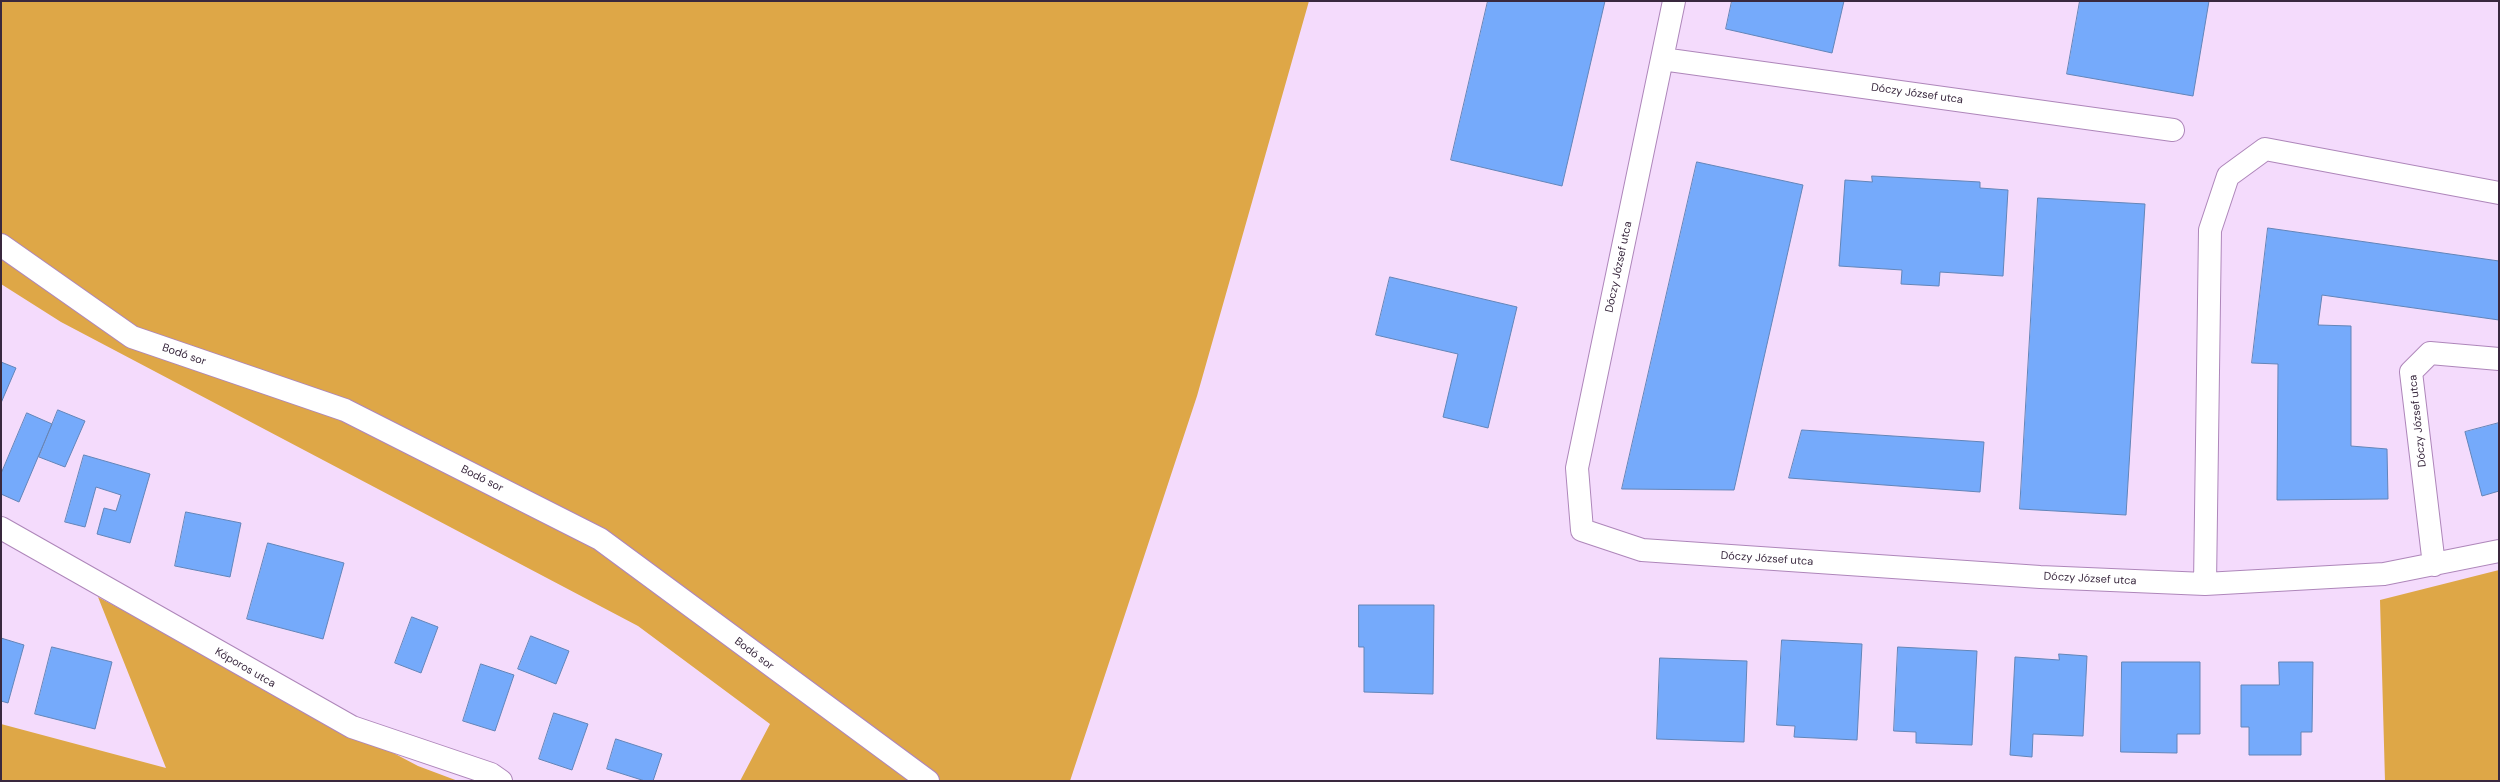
<!DOCTYPE html>
<meta charset="utf-8">
<style>
body{margin:0}
#map{position:relative;width:2500px;height:782px;overflow:hidden;background:#f4dbfc;font-family:"DM Sans",sans-serif}
canvas{display:block}
.frame{position:absolute;inset:0;border:2px solid #39283e;pointer-events:none}
</style>
<div id="map">
<canvas width="2500" height="782"></canvas>
<div class="frame"></div>
</div>
<script>
const c = document.querySelector('canvas').getContext('2d');
c.lineJoin = 'round';
function fillPath(path, color) {
  c.fillStyle = color;
  c.fill(path, 'evenodd');
}
function stroke(path, color, width, dash) {
  c.strokeStyle = color;
  c.lineWidth = width;
  c.lineCap = dash ? 'butt' : 'round';
  c.setLineDash(dash || []);
  c.stroke(path);
}
function drawText(font, color, halo, rows, align = 'center') {
  c.font = font + ' "DM Sans",sans-serif';
  c.lineWidth = 3.5;
  c.setLineDash([]);
  c.textBaseline = 'middle';
  c.strokeStyle = halo;
  c.fillStyle = color;
  for (const [text, x, y, turn = 0] of rows) {
    c.save();
    c.translate(x, y);
    c.rotate((+turn || 0) * Math.PI / 180);
    c.textAlign = isNaN(turn) ? turn : align;
    if (halo) c.strokeText(text, 0, 0);
    c.fillText(text, 0, 0);
    c.restore();
  }
}
fillPath(new Path2D(`
 M 1,1 L 1309,1 L 1197,396 L 1070,781 L 740,781 L 770,724 L 638,626 L 61,322 L 1,284 Z
 M 2499,570 L 2499,781 L 2385,781 L 2380,600 Z
 M 98,597 L 418,766 L 458,781 L 1,781 L 1,724 L 166,768 Z`), '#dea747');
const building = new Path2D(`
 M 1488,1 L 1605,1 L 1562,186 L 1451,160 Z
 M 1732,1 L 1844,1 L 1832,53 L 1726,29 Z
 M 2080,1 L 2209,1 L 2193,96 L 2067,74 Z
 M 1697,162 L 1803,185 L 1734,490 L 1622,489 Z
 M 1872,176 L 1980,182 L 1980,188 L 2008,190 L 2003,276 L 1940,272 L 1939,286 L 1901,284 L 1902,270 L 1839,266 L 1845,180 L 1872,182 Z
 M 2038,198 L 2145,204 L 2126,515 L 2020,509 Z
 M 2268,228 L 2499,261 L 2499,320 L 2322,295 L 2318,325 L 2351,326 L 2351,446 L 2387,449 L 2388,499 L 2277,500 L 2278,364 L 2252,363 Z
 M 1390,277 L 1517,307 L 1488,428 L 1443,417 L 1458,354 L 1376,335 Z
 M 1,362 L 16,368 L 1,403 Z
 M 58,410 L 85,421 L 65,467 L 39,457 Z
 M 27,413 L 52,424 L 19,502 L 1,494 L 1,474 Z
 M 2499,423 L 2499,491 L 2482,496 L 2465,432 Z
 M 1802,430 L 1984,442 L 1980,492 L 1789,478 Z
 M 84,455 L 150,474 L 130,543 L 97,534 L 104,508 L 116,511 L 121,495 L 96,487 L 85,527 L 65,522 Z
 M 186,512 L 241,523 L 230,577 L 175,566 Z
 M 268,543 L 344,563 L 323,639 L 247,619 Z
 M 1359,605 L 1434,605 L 1433,694 L 1364,692 L 1364,647 L 1359,647 Z
 M 412,617 L 438,627 L 421,673 L 395,663 Z
 M 531,636 L 569,651 L 556,684 L 518,669 Z
 M 1,638 L 24,645 L 8,703 L 1,701 Z
 M 1782,640 L 1862,644 L 1857,740 L 1794,737 L 1795,726 L 1777,725 Z
 M 52,647 L 112,662 L 95,729 L 35,714 Z
 M 1898,647 L 1977,651 L 1972,745 L 1916,743 L 1916,732 L 1894,731 Z
 M 2059,654 L 2087,656 L 2083,736 L 2033,734 L 2032,757 L 2010,755 L 2015,657 L 2059,660 Z
 M 1660,658 L 1747,661 L 1744,742 L 1657,739 Z
 M 2122,662 L 2200,662 L 2200,734 L 2177,734 L 2177,753 L 2121,752 Z
 M 2279,662 L 2313,662 L 2312,732 L 2301,732 L 2301,755 L 2249,755 L 2249,727 L 2241,727 L 2241,685 L 2279,685 Z
 M 481,664 L 514,675 L 495,731 L 463,721 Z
 M 554,713 L 588,724 L 572,770 L 539,759 Z
 M 616,739 L 662,754 L 653,781 L 645,781 L 607,769 Z`);
fillPath(building, '#75aafb');
stroke(building, '#6385b8', 1);
const minor = new Path2D(`
 M 1674,1 L 1577,468 L 1582,530 L 1642,550 L 2040,577 L 2205,584 L 2384,574 L 2499,551
 M 1662,59 L 2173,130
 M 1,245 L 132,337 L 345,410 L 600,539 L 928,781
 M 1,528 L 352,727 L 491,774 L 501,781
 M 2434,565 L 2411,372 L 2430,353 L 2499,359
 M 2205,584 L 2210,230 L 2228,176 L 2265,149 L 2499,193`);
stroke(minor, '#ae86ba', 24);
stroke(minor, '#fff', 22);
drawText('11px', '#39283e', '#fff', [
 ["Dóczy József utca",1917,94,8],
 ["Dóczy József utca",1619,267,-78],
 ["Bodó sor",184,355,19],
 ["Dóczy József utca",2418,421,-96],
 ["Bodó sor",482,479,27],
 ["Dóczy József utca",1767,559,4],
 ["Dóczy József utca",2090,579,3],
 ["Bodó sor",754,654,37],
 ["Kőporos utca",245,668,30]
]);
</script>
